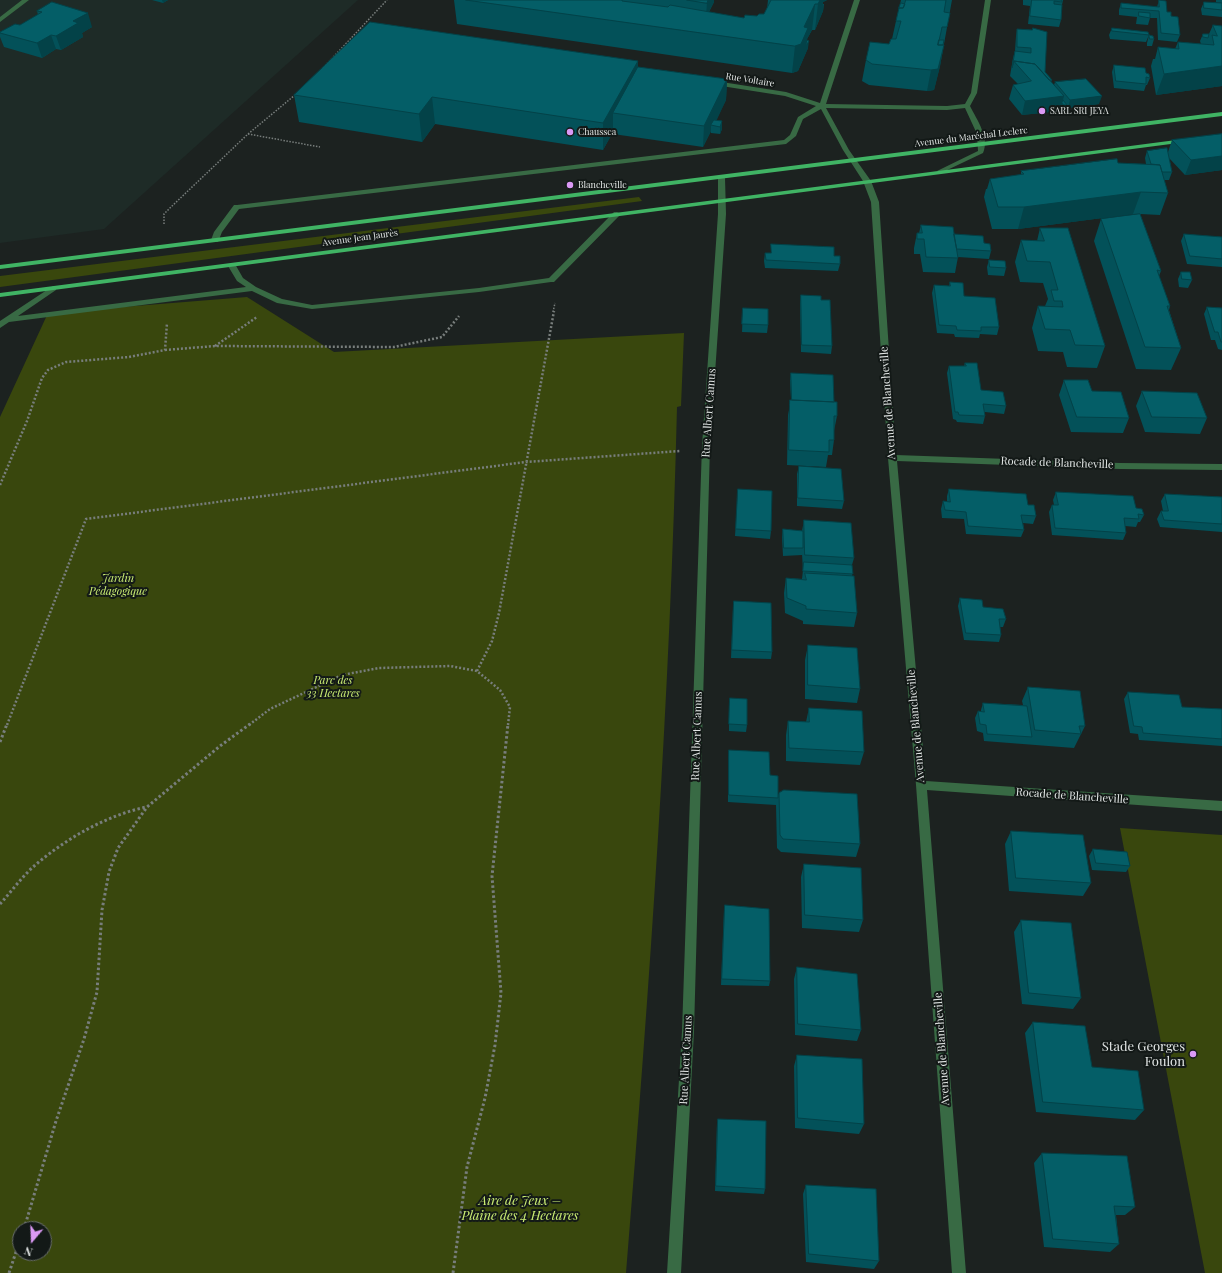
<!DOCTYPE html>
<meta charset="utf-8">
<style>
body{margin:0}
#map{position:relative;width:1222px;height:1273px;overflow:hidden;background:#1c2220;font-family:"Playfair Display",serif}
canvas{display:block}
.north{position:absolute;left:12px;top:1221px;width:40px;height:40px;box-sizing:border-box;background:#131917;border:1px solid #666b69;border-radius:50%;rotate:199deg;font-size:11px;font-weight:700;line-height:16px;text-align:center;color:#e2e6e5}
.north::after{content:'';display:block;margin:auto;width:14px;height:18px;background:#db99f5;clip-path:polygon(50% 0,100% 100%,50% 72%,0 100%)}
</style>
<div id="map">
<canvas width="1222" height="1273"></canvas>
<div class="north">N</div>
</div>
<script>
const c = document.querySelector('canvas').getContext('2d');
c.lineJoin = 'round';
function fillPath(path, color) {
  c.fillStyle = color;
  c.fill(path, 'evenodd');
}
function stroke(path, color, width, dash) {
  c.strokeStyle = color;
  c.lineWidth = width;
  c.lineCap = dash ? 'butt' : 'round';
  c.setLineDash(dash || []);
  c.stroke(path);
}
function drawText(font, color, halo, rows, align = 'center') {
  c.font = font + ' "Playfair Display",serif';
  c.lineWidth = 4;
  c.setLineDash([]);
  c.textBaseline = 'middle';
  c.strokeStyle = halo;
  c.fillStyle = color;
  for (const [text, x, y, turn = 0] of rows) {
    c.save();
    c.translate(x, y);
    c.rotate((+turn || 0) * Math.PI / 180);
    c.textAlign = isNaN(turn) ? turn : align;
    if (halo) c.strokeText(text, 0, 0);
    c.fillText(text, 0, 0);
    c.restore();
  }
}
fillPath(new Path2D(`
 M 0,0 L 358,0 L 104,229 L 0,243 Z`), '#1e2b27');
fillPath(new Path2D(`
 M 639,197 L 642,201 L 0,287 L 0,276 Z
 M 247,297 L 334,352 L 684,333 L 681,406 L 677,407 C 670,696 650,985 626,1273 L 0,1273 L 0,417 L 48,313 ZM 20,1229 L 44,1229 L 44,1253 L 20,1253 Z
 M 1120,828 L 1222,835 L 1222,1273 L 1205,1273 Z`), '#39470d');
stroke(new Path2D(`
 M 323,68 L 387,0
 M 248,134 L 320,147
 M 164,224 L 164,214 L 171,207 L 248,134 L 295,95
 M 553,312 L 555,303`), '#787e7c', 1.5, [1.5, 1.5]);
stroke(new Path2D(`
 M 215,346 L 257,317
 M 165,350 L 215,346 L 394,347 L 442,337 L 459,316
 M 0,485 L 27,421 L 42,378 L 48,370 L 66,362 L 129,357 L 165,350 L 167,323
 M 477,671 L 492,641 L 499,613 L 554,311
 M 7,725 L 86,519 L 526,462 L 680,451
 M 249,725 L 270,709 L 342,675 L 379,668 L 450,666 L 477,671 L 500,690 L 510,707 L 508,725`), '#787e7c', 2.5, [2, 2]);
stroke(new Path2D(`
 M 0,742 L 7,724
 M 0,904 C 11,892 21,878 33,867 C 65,839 105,816 146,807
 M 24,1229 L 56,1121 L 84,1039 L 97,992 L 102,910 L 109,872 L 118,848 L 147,807 L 220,746 L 250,724
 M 9,1273 L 20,1240
 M 453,1273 L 467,1167 L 485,1098 L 495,1045 L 501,993 L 492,876 L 508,724`), '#787e7c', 3, [2.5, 2.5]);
fillPath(new Path2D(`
 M 22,0 L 29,0 L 0,22 L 0,17 Z
 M 854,0 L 860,0 L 826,104 L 947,106 L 965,104 L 971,93 L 985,0 L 991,0 L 977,93 L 970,106 C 977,120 990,138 983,153 L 943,172 L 937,171 L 978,151 L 977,134 L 965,108 L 947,110 L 826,108 L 849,150 L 871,181 L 879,202 L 896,455 L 1120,463 L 1222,464 L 1222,470 L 1120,469 L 897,461 L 926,781 L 1222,801 L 1222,811 L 927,790 L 966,1273 L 952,1273 L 916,785 L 888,458 L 871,202 L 863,181 L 843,150 L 821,109 L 803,119 L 796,136 L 786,144 L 239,209 L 222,232 L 218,242 L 212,242 L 211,240 L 214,232 L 234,205 L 237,205 L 784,140 L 790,135 L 798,117 L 816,106 L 785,96 L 715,85 L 712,83 L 715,81 L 786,92 L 820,103 Z
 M 718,176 L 725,178 L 726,214 L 710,446 L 694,1031 L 681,1273 L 667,1273 L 682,1031 L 702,446 L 718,214 Z
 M 614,212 L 617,212 L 621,214 L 554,282 L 551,282 L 479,292 L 312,309 L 277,303 L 252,291 L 9,322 L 0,328 L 0,321 L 53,286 L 56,286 L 56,290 L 18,316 L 246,287 L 237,281 L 228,266 L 232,264 L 235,264 L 243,278 L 256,287 L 282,299 L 312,305 L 479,288 L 549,278 Z`), '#386a44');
fillPath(new Path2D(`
 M 1222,112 L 1222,116 L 0,269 L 0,265 Z
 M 1184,139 L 1186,140 L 1186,142 L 0,297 L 0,293 Z`), '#40b464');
fillPath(new Path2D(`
 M 152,0 L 168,0 L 163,3 Z
 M 454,0 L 714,0 L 714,2 L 709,12 L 744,18 L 757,16 L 764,14 L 767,9 L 768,0 L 827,0 L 823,2 L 823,4 L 824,4 L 823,11 L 815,30 L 812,30 L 807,39 L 808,48 L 798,71 L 792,73 L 457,24 Z
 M 901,0 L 952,0 L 940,66 L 934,90 L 927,91 L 869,85 L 862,81 L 866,60 L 889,44 L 892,39 L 896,21 Z
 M 1023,0 L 1063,0 L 1062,5 L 1061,20 L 1059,27 L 1028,24 L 1030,6 L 1023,5 Z
 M 1159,0 L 1167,12 L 1171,16 L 1180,35 L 1177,42 L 1158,40 L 1157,18 L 1150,18 L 1148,25 L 1136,24 L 1137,17 L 1119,15 L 1119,10 L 1121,3 L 1157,7 Z
 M 1216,0 L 1222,0 L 1222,3 L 1216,2 Z
 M 1204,2 L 1222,3 L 1222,17 L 1202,15 L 1201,9 Z
 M 37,11 L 92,27 L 82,33 L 83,37 L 61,50 L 56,49 L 42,58 L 4,47 L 0,37 L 0,32 L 20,25 L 38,15 Z
 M 1213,25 L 1222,26 L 1222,86 L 1156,95 L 1151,66 L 1153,59 L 1155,59 L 1158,47 L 1175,49 L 1178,42 L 1201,44 L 1200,41 L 1203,34 L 1209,34 Z
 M 1112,28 L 1149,35 L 1146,42 L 1110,39 L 1109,35 Z
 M 1017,29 L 1032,30 L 1045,72 L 1052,80 L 1051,82 L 1054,85 L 1055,82 L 1099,104 L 1068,108 L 1067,106 L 1065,112 L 1061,113 L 1059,111 L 1022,115 L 1009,99 L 1013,85 L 1018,84 L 1010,76 L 1013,58 L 1015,51 L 1016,36 Z
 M 1149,35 L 1154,39 L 1152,46 L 1147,46 L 1147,43 Z
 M 638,61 L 638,67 L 727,79 L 726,100 L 716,120 L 722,121 L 722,129 L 720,134 L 711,133 L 711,131 L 703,147 L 613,134 L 613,132 L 603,150 L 435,124 L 422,142 L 299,122 L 294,95 Z
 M 1114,65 L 1146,73 L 1150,78 L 1147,85 L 1146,85 L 1144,91 L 1114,88 L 1112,72 Z
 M 1222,134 L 1222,170 L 1185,175 L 1169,158 L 1172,172 L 1169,180 L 1164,180 L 1168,193 L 1160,215 L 1140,214 L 1161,271 L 1159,276 L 1170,306 L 1169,310 L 1181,348 L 1171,370 L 1136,369 L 1094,241 L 1101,219 L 1139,214 L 1133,214 L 1018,229 L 992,229 L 984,197 L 986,189 L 987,189 L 990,179 L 1021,175 L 1021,171 L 1118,163 L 1146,164 L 1145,158 L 1147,151 L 1168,152 L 1172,140 Z
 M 921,225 L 954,234 L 984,243 L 991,251 L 989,259 L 958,257 L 955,273 L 923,272 L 920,254 L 914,254 L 914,248 L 917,233 L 919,233 Z
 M 1040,228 L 1105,346 L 1097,368 L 1067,367 L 1063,352 L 1038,351 L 1032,328 L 1038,306 L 1045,306 L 1048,299 L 1043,283 L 1020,282 L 1015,262 L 1021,240 L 1037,241 Z
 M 1184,234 L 1222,237 L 1222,267 L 1187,264 L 1181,241 Z
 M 771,244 L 834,256 L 840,264 L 838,271 L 765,268 L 764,261 L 765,253 L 771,253 Z
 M 989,260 L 1006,268 L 1004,276 L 988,275 L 987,267 Z
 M 1181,272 L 1192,280 L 1188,288 L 1179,287 L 1178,279 Z
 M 950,282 L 964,296 L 999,327 L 997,335 L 980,334 L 979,338 L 955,337 L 954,334 L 937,333 L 932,293 L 934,285 L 949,286 Z
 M 801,295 L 821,300 L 832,346 L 831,354 L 801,352 L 800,303 Z
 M 1207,307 L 1222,308 L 1222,350 L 1218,349 L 1215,340 L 1211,340 L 1204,314 Z
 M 743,308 L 768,325 L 767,333 L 742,332 Z
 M 965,363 L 981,390 L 1006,406 L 1004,414 L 985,412 L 985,416 L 983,424 L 957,422 L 956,420 L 953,419 L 947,373 L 949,366 L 964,366 Z
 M 791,373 L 834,402 L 837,416 L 834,431 L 834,440 L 832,455 L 828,455 L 826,467 L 787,465 L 788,415 L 791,400 L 790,380 Z
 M 1064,380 L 1129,418 L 1123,433 L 1071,432 L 1059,395 Z
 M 1142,391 L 1207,418 L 1200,434 L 1145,432 L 1136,406 Z
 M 799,466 L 844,501 L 842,509 L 797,506 L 797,474 Z
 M 738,489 L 771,531 L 770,539 L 735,536 Z
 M 949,489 L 1028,505 L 1036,516 L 1033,524 L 1023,523 L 1024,530 L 1021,537 L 966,534 L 964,519 L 942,518 L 941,509 L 943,501 L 947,501 L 947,496 Z
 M 1056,492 L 1144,515 L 1140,522 L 1138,522 L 1136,527 L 1125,526 L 1126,533 L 1123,540 L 1052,535 L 1049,512 L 1052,505 L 1054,505 L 1053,500 Z
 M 1165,494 L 1222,497 L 1222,532 L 1160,527 L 1157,519 L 1161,511 L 1163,511 L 1161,501 Z
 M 804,520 L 854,558 L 852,565 L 852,576 L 857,613 L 854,627 L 803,624 L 803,621 L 785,613 L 784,593 L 786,578 L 804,579 L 802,579 L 803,570 L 802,554 L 802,555 L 783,556 L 782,537 L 783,529 L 802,531 Z
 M 960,598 L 983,607 L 1006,619 L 1003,627 L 1000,627 L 1001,635 L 999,642 L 964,640 L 958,606 Z
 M 734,601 L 772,652 L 771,659 L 731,658 L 733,609 Z
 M 808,645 L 860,689 L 857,703 L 805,699 L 805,660 Z
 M 1028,687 L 1085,726 L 1074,748 L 984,741 L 983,733 L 977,731 L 975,718 L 978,711 L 981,712 L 981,710 L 983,703 L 1023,705 L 1022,701 Z
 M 1128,692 L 1182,707 L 1222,709 L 1222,746 L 1139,740 L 1138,734 L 1130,733 L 1124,699 Z
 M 730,698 L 747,725 L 746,732 L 729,731 L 729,706 Z
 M 809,708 L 864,752 L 860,765 L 786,761 L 786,735 L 788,721 L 806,722 Z
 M 729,750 L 770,775 L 778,794 L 860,844 L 856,857 L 781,852 L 777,848 L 776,805 L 728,802 L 728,757 Z
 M 1011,831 L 1091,883 L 1083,896 L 1009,891 L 1005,844 Z
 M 1093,849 L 1130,866 L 1126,872 L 1092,870 L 1089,856 Z
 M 804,864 L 863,920 L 859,932 L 802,928 L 801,877 Z
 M 725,905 L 770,981 L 769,986 L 721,985 L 724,912 Z
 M 1021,920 L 1081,998 L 1073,1009 L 1022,1004 L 1014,932 Z
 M 797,967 L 861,1030 L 857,1041 L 795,1035 L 794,979 Z
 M 1033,1022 L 1092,1067 L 1144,1110 L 1135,1120 L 1036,1112 L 1025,1033 Z
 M 797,1055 L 864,1124 L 859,1134 L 795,1128 L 794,1066 Z
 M 718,1119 L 765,1189 L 764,1194 L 715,1191 L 717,1124 Z
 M 1042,1153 L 1135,1207 L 1125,1215 L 1116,1215 L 1119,1244 L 1110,1252 L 1044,1247 L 1034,1163 Z
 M 806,1185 L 879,1261 L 874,1269 L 806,1262 L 803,1194 Z`), '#035159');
fillPath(new Path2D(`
 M 162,0 L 168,0 L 163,3 Z
 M 708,0 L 714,0 L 714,2 L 706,17 L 707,3 Z
 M 819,0 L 827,0 L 823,2 L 823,8 L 824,4 L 823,11 L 815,30 L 818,4 Z
 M 815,4 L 812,30 L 807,39 L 806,47 L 809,41 L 808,48 L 798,71 L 792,73 L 795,46 Z
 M 88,13 L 92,27 L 82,33 L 83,37 L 61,50 L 56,36 L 73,21 Z
 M 51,35 L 56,49 L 42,58 L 37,43 Z
 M 944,45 L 940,66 L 934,90 L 927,91 L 931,70 Z
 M 638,61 L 638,87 L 613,113 L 613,132 L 603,150 L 603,123 Z
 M 1222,66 L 1222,86 L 1156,95 L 1164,74 Z
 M 727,79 L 726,100 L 714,126 L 711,125 L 711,131 L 703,147 L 704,126 Z
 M 1064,96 L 1060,111 L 1022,115 L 1025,101 Z
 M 1102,96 L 1099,104 L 1068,108 L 1070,100 Z
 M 432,97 L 435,124 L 422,142 L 419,114 Z
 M 1063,105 L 1067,105 L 1065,112 L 1061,113 Z
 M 722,121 L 722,129 L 720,134 L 720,127 Z
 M 1222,156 L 1222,170 L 1185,175 L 1191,160 Z
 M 1141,192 L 1133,214 L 1018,229 L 1024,207 Z`), '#034248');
const building = new Path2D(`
 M 466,0 L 622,0 L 622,1 L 668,7 L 670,5 L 744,18 L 745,15 L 757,16 L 759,14 L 764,14 L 771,0 L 820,0 L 818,4 L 815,4 L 804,27 L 808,28 L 801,44 L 795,46 Z
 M 687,0 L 708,0 L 707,3 Z
 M 906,0 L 946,0 L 944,12 L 950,13 L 947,27 L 942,27 L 941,32 L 938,45 L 944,45 L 938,69 L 931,70 L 872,64 L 866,60 L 870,42 L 889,44 L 891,39 L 896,39 L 901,21 L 896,21 L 899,8 L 903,8 Z
 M 1032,0 L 1061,0 L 1062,2 L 1054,1 L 1054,4 L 1062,5 L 1061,20 L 1030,16 Z
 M 1159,0 L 1166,1 L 1167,12 L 1171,12 L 1171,16 L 1178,17 L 1180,35 L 1161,33 L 1159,11 L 1121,8 L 1121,3 L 1159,7 Z
 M 52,2 L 88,13 L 73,21 L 78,23 L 56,36 L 51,35 L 37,43 L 0,33 L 0,32 L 15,24 L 20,25 L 42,12 L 37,11 Z
 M 1204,2 L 1222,3 L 1222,10 L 1204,8 Z
 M 901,3 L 905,4 L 903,8 L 899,8 Z
 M 1139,12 L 1150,13 L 1150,18 L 1139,16 Z
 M 370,22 L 638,61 L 603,123 L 432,97 L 419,114 L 294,95 Z
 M 1213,25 L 1222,26 L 1222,66 L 1164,74 L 1158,47 L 1179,49 L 1178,42 L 1214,45 L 1212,35 L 1217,36 Z
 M 1033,28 L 1047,32 L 1045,72 L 1052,80 L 1049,80 L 1035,64 L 1014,61 L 1012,68 L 1015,51 L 1031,53 L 1031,48 L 1017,47 L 1017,29 L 1032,30 Z
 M 1112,28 L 1148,32 L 1149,35 L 1112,31 Z
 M 1203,34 L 1209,34 L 1208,38 L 1203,37 Z
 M 1149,35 L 1153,36 L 1154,39 L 1150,39 Z
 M 807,40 L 809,41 L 806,46 Z
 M 939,40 L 944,40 L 943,45 L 938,45 Z
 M 1014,61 L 1035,64 L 1064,96 L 1025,101 L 1013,85 L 1031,81 Z
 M 1114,65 L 1145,68 L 1146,73 L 1149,74 L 1150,78 L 1146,77 L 1146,84 L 1116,81 Z
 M 638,67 L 727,79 L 704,126 L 613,113 Z
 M 1086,79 L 1102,96 L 1070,100 L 1055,82 Z
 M 1063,100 L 1067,105 L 1063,105 L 1062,103 Z
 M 714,120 L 722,121 L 720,127 L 711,125 Z
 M 1222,134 L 1222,156 L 1191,160 L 1172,140 Z
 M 1167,148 L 1172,172 L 1162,172 L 1160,165 L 1151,164 L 1147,151 Z
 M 1117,159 L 1118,163 L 1160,165 L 1168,193 L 1141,192 L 1024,207 L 998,207 L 990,179 L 1024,174 L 1021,171 Z
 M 1140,214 L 1161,271 L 1157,270 L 1170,306 L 1167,306 L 1181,348 L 1145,347 L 1101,219 Z
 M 921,225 L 953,227 L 958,258 L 926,257 L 924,239 L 917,239 L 917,233 L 922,233 Z
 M 1040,228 L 1068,228 L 1105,346 L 1075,345 L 1070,330 L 1045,329 L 1038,306 L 1063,307 L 1062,301 L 1054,301 L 1051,290 L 1058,290 L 1050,262 L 1027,261 L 1021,240 L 1044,241 Z
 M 954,234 L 983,236 L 984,243 L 990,244 L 991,251 L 957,249 Z
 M 1184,234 L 1222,237 L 1222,259 L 1190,256 Z
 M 771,244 L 834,247 L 834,256 L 840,256 L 840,264 L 766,260 L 765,253 L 771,253 Z
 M 989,260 L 1005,261 L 1006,268 L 990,267 Z
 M 1181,272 L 1190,272 L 1192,280 L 1182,279 Z
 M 950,282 L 963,283 L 964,296 L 995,298 L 999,327 L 981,327 L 981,331 L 957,330 L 956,326 L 939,325 L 934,285 L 950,286 Z
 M 801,295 L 821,296 L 821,300 L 830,300 L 832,346 L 802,345 Z
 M 1207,307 L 1222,308 L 1222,342 L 1221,342 L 1218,332 L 1215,332 Z
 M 743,308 L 768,309 L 768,325 L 742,324 Z
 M 965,363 L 977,363 L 981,390 L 1003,392 L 1006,406 L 983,404 L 985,416 L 959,415 L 958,412 L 955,412 L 949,366 L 966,366 Z
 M 791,373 L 833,375 L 834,402 L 792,400 Z
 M 1064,380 L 1088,380 L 1092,391 L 1121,392 L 1129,418 L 1077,417 Z
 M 1142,391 L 1197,393 L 1207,418 L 1152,417 Z
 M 790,400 L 837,402 L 837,416 L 834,416 L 834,440 L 829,440 L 829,452 L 789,450 Z
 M 799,466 L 841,469 L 844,501 L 798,498 Z
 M 738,489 L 772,491 L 771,531 L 736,529 Z
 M 949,489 L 1026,494 L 1028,505 L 1034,505 L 1036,516 L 1021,515 L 1024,530 L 968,526 L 966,512 L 945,510 L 943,501 L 950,502 Z
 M 1056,492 L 1133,496 L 1136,508 L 1142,509 L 1144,515 L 1138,514 L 1139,519 L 1124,518 L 1126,533 L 1055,528 L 1052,505 L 1058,505 Z
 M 1165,494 L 1222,497 L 1222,524 L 1164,520 L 1161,511 L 1168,511 Z
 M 804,520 L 851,523 L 854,558 L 805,555 Z
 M 783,529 L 803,531 L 803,548 L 784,548 Z
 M 804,562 L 852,565 L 853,574 L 803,571 Z
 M 805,573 L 854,576 L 857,613 L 806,609 L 806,606 L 787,598 L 786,578 L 806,580 Z
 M 960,598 L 982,600 L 983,607 L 1003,609 L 1006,619 L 999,619 L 1001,635 L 966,633 Z
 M 734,601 L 771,603 L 772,652 L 732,650 Z
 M 808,645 L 857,648 L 860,689 L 808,685 Z
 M 1028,687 L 1080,691 L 1085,726 L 1079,726 L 1081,734 L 1035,730 Z
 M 1128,692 L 1179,695 L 1182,707 L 1222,709 L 1222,739 L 1143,733 L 1142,727 L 1134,726 Z
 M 730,698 L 747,699 L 747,725 L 729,724 Z
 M 983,703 L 1027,706 L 1032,737 L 987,734 L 986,725 L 980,724 L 978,711 L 984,712 Z
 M 809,708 L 862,711 L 864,752 L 789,748 L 788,721 L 809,722 Z
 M 729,750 L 769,752 L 770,775 L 778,776 L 778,798 L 729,795 Z
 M 784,790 L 857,794 L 860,844 L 783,839 L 780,835 L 779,793 Z
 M 1011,831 L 1083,835 L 1091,883 L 1016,878 Z
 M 1093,849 L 1127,852 L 1130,866 L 1096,863 Z
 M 804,864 L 861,868 L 863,920 L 805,915 Z
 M 725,905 L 769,909 L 770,981 L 722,979 Z
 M 1021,920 L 1071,923 L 1081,998 L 1029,993 Z
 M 797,967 L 857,974 L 861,1030 L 798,1024 Z
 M 1033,1022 L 1085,1026 L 1092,1067 L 1138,1071 L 1144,1110 L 1043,1102 Z
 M 797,1055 L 862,1059 L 864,1124 L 798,1118 Z
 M 718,1119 L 766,1121 L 765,1189 L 716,1186 Z
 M 1042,1153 L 1127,1156 L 1135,1207 L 1114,1206 L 1119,1244 L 1053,1239 Z
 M 806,1185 L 876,1189 L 879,1261 L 809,1254 Z`);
fillPath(building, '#045e67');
stroke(building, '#034248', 1);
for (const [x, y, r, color] of [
 [1042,111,4,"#db99f5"],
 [570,132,4,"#db99f5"],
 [570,185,4,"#db99f5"],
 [1193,1054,4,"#db99f5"]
]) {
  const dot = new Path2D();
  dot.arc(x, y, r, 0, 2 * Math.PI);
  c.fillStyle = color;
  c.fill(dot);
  stroke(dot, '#131917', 1.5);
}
drawText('9px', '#e2e6e5', '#131917', [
 ["Rue Voltaire",750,80,9],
 ["Avenue du Maréchal Leclerc",971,137,-7],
 ["Avenue Jean Jaurès",360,238,-8]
]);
drawText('9px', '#e2e6e5', '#131917', [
 ["SARL SRI JEYA",1050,111],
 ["Chaussea",578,132],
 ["Blancheville",578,185]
], 'left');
drawText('11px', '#e2e6e5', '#131917', [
 ["Avenue de Blancheville",888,403,-94],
 ["Rue Albert Camus",709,413,-86],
 ["Rocade de Blancheville",1057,463,2],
 ["Avenue de Blancheville",916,726,-95],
 ["Rue Albert Camus",697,736,-88],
 ["Rocade de Blancheville",1072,796,4],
 ["Avenue de Blancheville",942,1049,-94],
 ["Rue Albert Camus",686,1060,-87]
]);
drawText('italic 11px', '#ccef74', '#131917', [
 ["Jardin",118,579],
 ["Pédagogique",118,592],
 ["Parc des",333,681],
 ["33 Hectares",333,694]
]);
drawText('13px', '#e2e6e5', '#131917', [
 ["Stade Georges",1185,1047],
 ["Foulon",1185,1062]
], 'right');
drawText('italic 13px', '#ccef74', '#131917', [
 ["Aire de Jeux –",520,1201],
 ["Plaine des 4 Hectares",520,1216]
]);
</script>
